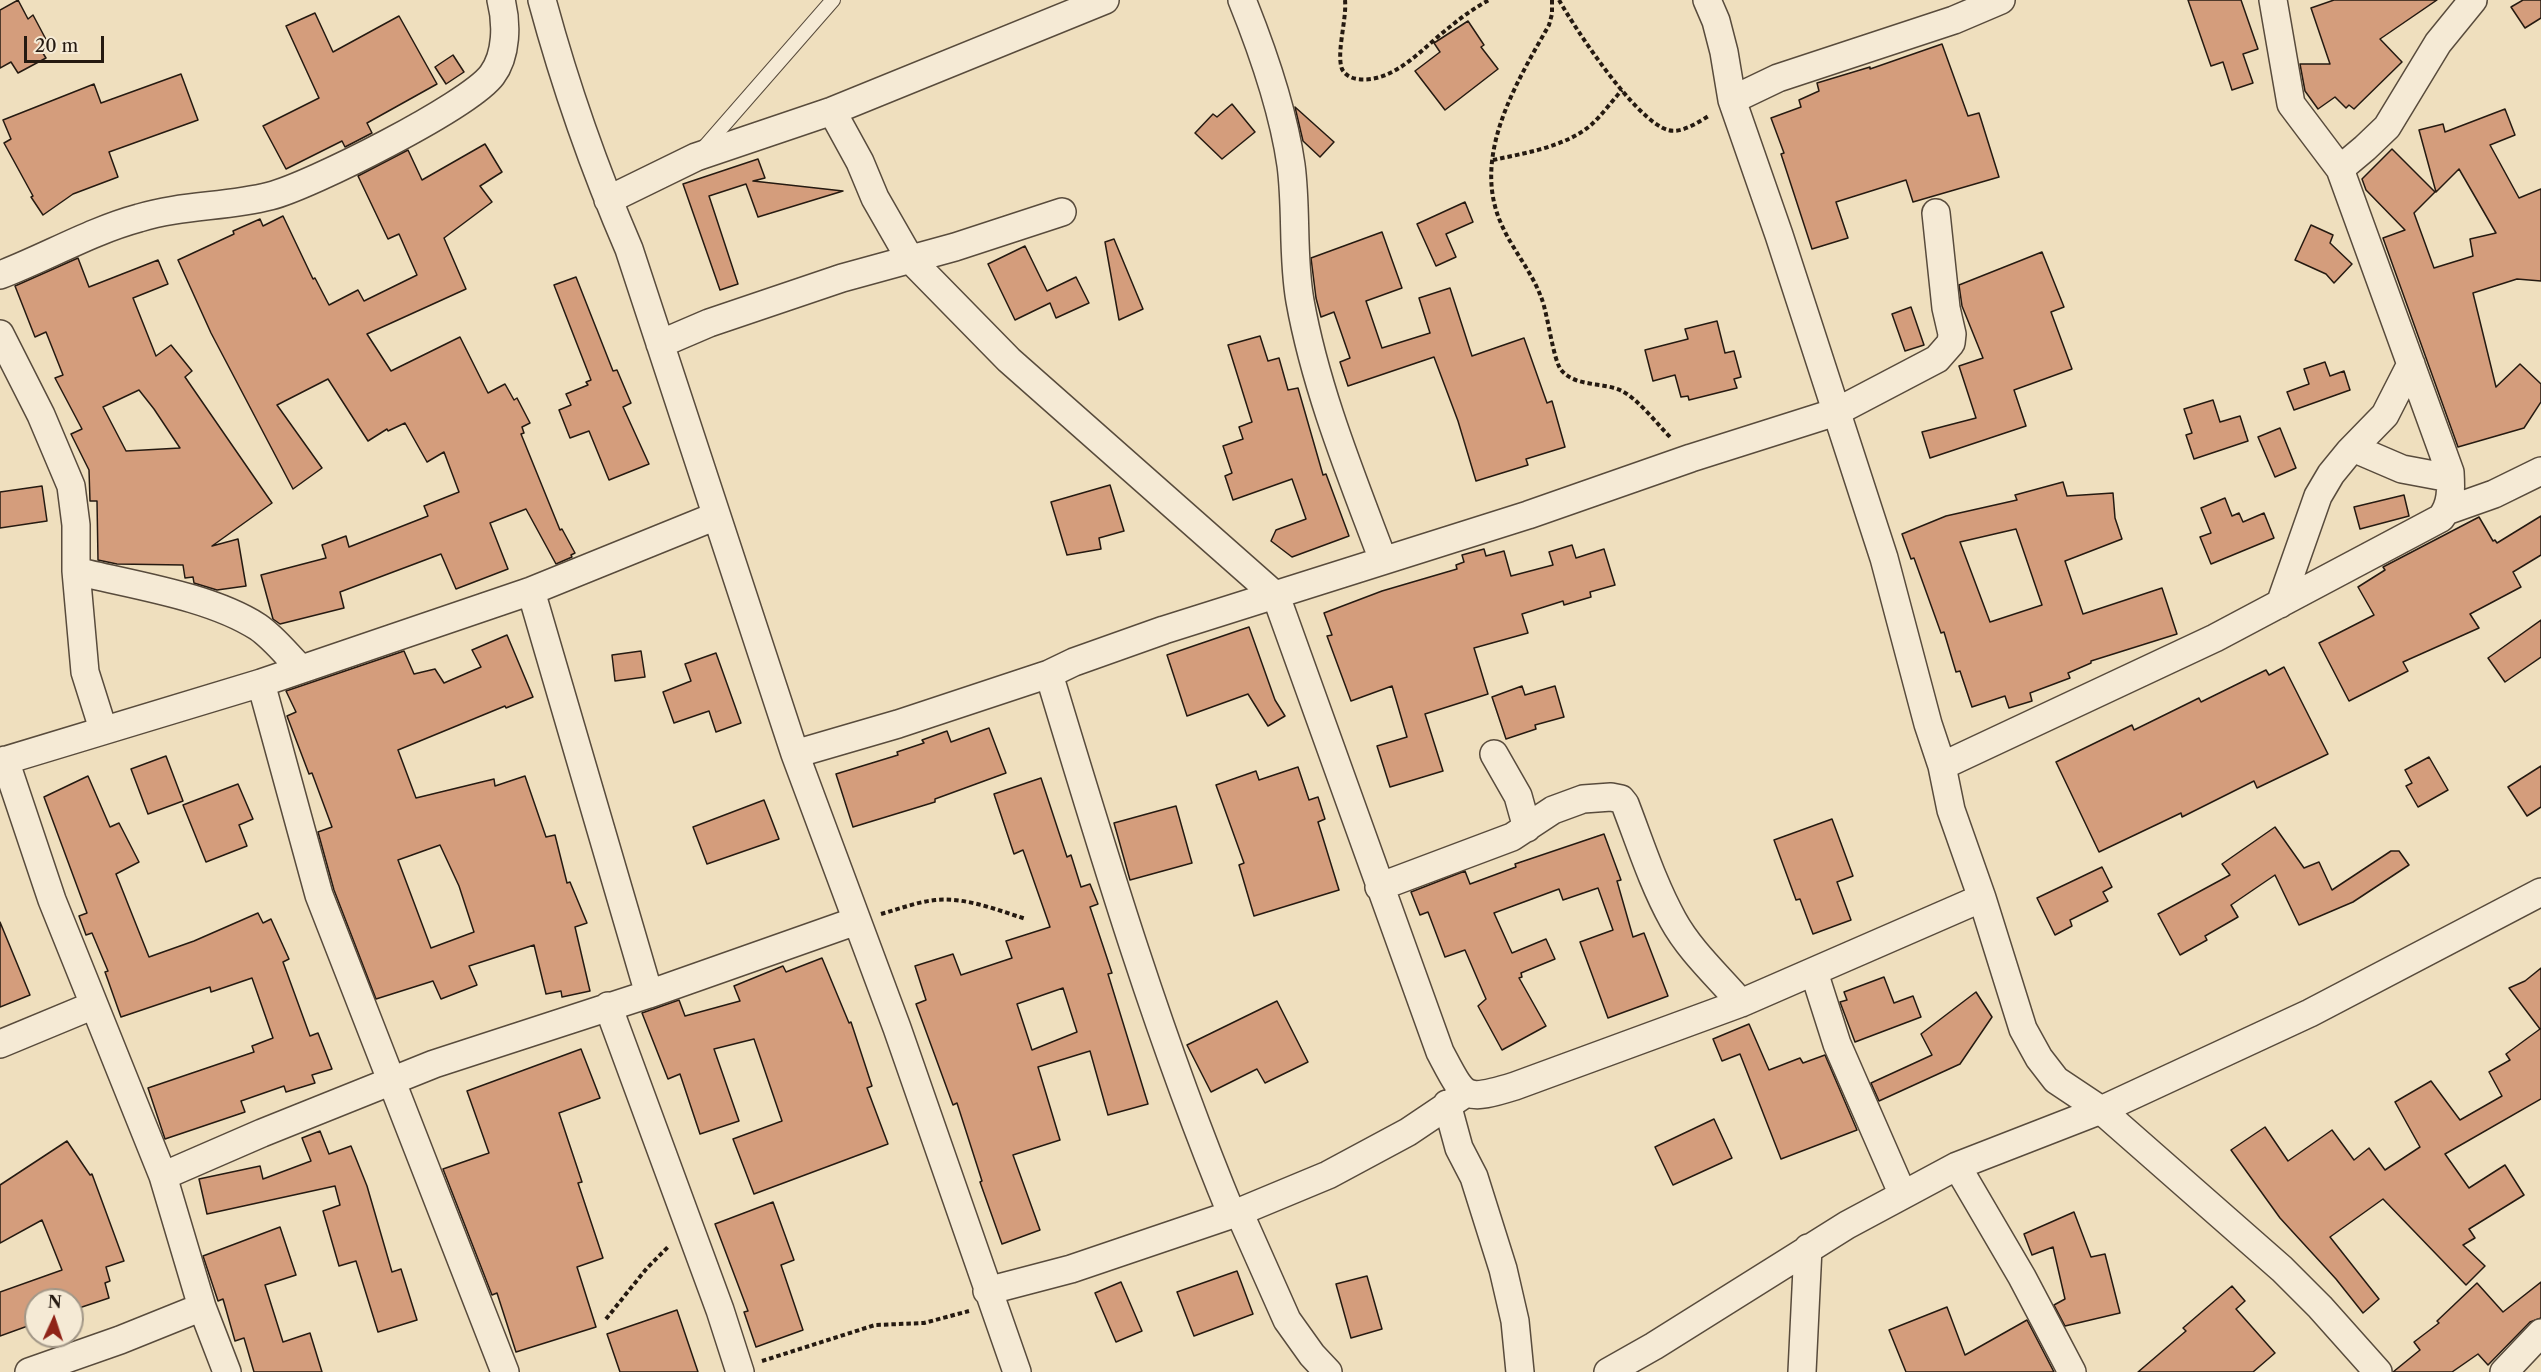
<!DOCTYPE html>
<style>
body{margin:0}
#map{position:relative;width:2541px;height:1372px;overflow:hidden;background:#efdfbe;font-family:"Libre Caslon Text",serif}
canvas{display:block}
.north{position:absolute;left:24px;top:1288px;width:60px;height:60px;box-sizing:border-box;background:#f5ead5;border:2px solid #a29787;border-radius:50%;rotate:3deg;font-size:16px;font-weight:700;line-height:24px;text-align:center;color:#251a11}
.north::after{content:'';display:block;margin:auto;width:21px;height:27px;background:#8f2418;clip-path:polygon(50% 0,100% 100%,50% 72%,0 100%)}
.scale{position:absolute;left:24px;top:36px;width:80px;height:27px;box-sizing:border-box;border:3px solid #251a11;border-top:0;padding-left:8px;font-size:18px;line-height:21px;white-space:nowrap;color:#251a11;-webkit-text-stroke:4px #f5ead5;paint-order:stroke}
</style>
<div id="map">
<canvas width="2541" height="1372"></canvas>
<div class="north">N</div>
<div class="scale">20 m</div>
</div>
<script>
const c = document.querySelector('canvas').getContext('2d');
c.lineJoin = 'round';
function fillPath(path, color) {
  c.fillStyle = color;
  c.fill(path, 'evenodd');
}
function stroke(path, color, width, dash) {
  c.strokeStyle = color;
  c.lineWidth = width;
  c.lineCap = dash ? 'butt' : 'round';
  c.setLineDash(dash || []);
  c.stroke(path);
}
const building = new Path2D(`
 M 18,0 L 28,19 L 33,15 L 49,45 L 41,50 L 46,58 L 18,73 L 11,62 L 0,68 L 0,10 Z
 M 2188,0 L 2241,0 L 2258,49 L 2243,54 L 2253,83 L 2232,90 L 2223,62 L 2211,66 Z
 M 2334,0 L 2437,0 L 2380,39 L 2402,62 L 2354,109 L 2349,105 L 2346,108 L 2335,97 L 2318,109 L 2305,91 L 2300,64 L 2330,64 L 2311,8 Z
 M 2523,0 L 2541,0 L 2541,18 L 2525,28 L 2511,7 Z
 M 315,13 L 333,52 L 399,16 L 437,84 L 367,123 L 372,133 L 345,147 L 342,141 L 286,169 L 263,126 L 319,98 L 286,26 Z
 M 1468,21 L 1484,45 L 1481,47 L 1498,69 L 1445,110 L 1415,71 L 1440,52 L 1434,43 Z
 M 1942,44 L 1968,116 L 1979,113 L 1999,177 L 1913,202 L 1906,180 L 1836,202 L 1848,238 L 1812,249 L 1781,154 L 1784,153 L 1771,118 L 1801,107 L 1799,100 L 1819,91 L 1817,83 L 1870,67 L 1870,69 Z
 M 453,55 L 464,72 L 446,84 L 435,67 Z
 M 181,74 L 198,120 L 109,152 L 118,177 L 73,194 L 43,215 L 31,197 L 33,196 L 4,143 L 11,139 L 3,120 L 94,84 L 101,103 Z
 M 1232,104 L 1255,132 L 1222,159 L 1195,133 L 1213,114 L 1217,117 Z
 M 1295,107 L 1334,142 L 1320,157 L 1303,141 Z
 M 2505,109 L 2515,135 L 2490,145 L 2519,198 L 2541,189 L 2541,281 L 2517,279 L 2473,293 L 2496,387 L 2520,364 L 2541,384 L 2541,402 L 2524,428 L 2458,447 L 2383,238 L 2405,230 L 2366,190 L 2362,179 L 2392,149 L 2435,192 L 2414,213 L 2434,268 L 2473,256 L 2470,239 L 2496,233 L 2459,169 L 2436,192 L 2419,130 L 2443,124 L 2445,132 Z
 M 485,144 L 502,172 L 480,186 L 492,202 L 444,238 L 466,289 L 367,334 L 391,371 L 460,337 L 488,393 L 505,384 L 514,400 L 517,398 L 530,423 L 522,427 L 524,433 L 521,434 L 560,530 L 562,529 L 575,553 L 571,555 L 572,557 L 556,564 L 526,509 L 490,523 L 508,569 L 456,589 L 441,554 L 340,592 L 344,608 L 280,624 L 273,619 L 261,575 L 326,558 L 322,545 L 346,536 L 349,547 L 428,516 L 424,506 L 459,492 L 444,452 L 427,462 L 405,423 L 388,431 L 387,429 L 368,441 L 328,379 L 277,405 L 322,468 L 293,489 L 211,333 L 178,260 L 234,234 L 233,231 L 260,219 L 263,226 L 283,216 L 313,279 L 315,278 L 329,305 L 358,290 L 364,301 L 417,275 L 399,234 L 388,239 L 358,176 L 408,150 L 422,180 Z
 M 758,159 L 765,178 L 753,181 L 843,191 L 758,217 L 746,184 L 709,196 L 738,284 L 720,290 L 683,184 Z
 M 1465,202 L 1473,222 L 1446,234 L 1456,257 L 1436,266 L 1417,224 Z
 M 2311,225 L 2333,235 L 2330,243 L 2352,264 L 2334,283 L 2326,274 L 2295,260 Z
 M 1382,232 L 1402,288 L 1366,301 L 1382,348 L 1430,333 L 1419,298 L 1450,288 L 1472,356 L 1524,338 L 1547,403 L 1552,401 L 1565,447 L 1526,459 L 1528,465 L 1476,481 L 1458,421 L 1434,357 L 1348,386 L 1340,362 L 1350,358 L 1334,312 L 1321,317 L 1316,298 L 1311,258 Z
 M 1114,239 L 1143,309 L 1119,320 L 1105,242 Z
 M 1025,246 L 1047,291 L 1076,277 L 1089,303 L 1056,318 L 1050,303 L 1015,320 L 988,264 Z
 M 2042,252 L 2064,307 L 2051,312 L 2072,369 L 2014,390 L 2026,426 L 1930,458 L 1922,432 L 1976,418 L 1959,366 L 1983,358 L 1962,306 L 1959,285 Z
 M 78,258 L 89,287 L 158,260 L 168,284 L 133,298 L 156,356 L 171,345 L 192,371 L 185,377 L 272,503 L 212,546 L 238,539 L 246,586 L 217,590 L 194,583 L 193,577 L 185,578 L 183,565 L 117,564 L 98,560 L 97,501 L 90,501 L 89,470 L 71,434 L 82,429 L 55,378 L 63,375 L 46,332 L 35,337 L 15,286 ZM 139,390 L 154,409 L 180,448 L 126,451 L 103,407 Z
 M 576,277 L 613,371 L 617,370 L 631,403 L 623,407 L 649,464 L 609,480 L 589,431 L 570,438 L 559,410 L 571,405 L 566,394 L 588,385 L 586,382 L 591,380 L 554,285 Z
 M 1911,307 L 1924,345 L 1905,351 L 1892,314 Z
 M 1717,321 L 1725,353 L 1734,351 L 1741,377 L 1734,379 L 1737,388 L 1689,400 L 1688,396 L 1681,397 L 1675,375 L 1653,381 L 1645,350 L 1688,339 L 1685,329 Z
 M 1260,336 L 1268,361 L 1279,358 L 1288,390 L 1298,388 L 1323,475 L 1326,474 L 1349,536 L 1292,557 L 1271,541 L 1276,530 L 1306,519 L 1292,479 L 1233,500 L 1225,476 L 1232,473 L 1223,446 L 1243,439 L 1239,427 L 1252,422 L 1228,345 Z
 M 2325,362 L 2330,376 L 2344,371 L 2350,390 L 2294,410 L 2287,392 L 2309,384 L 2304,369 Z
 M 2213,400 L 2220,422 L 2240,416 L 2248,441 L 2194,459 L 2186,435 L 2192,433 L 2184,409 Z
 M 2280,428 L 2296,468 L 2275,477 L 2258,437 Z
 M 2063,482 L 2067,496 L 2113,493 L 2115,518 L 2122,539 L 2065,561 L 2083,614 L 2162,588 L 2177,634 L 2091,661 L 2091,663 L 2068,673 L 2070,678 L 2030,693 L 2032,701 L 2009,708 L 2005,696 L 1972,707 L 1960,671 L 1956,672 L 1944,632 L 1941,633 L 1914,558 L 1911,559 L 1902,534 L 1946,516 L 2017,500 L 2015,495 ZM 2016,529 L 2042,605 L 1990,622 L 1960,542 Z
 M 1110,485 L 1124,531 L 1099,538 L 1101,549 L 1067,555 L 1051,502 Z
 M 42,486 L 47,521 L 0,528 L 0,492 Z
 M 2404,495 L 2409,516 L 2360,529 L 2354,507 Z
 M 2225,498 L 2232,516 L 2239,513 L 2243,522 L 2264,513 L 2274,538 L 2211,564 L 2200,537 L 2211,533 L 2201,508 Z
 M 2541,516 L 2541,555 L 2513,572 L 2521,587 L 2470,614 L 2479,628 L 2403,662 L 2408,671 L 2349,701 L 2319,643 L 2374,615 L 2358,587 L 2385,570 L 2383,567 L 2479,517 L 2493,541 L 2495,540 L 2497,543 Z
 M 1572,545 L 1576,558 L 1604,549 L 1615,585 L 1590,592 L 1591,597 L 1564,605 L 1563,601 L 1522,614 L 1528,633 L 1474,648 L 1488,694 L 1425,714 L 1443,771 L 1390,787 L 1377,746 L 1407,737 L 1392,686 L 1351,701 L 1327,636 L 1332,635 L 1324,613 L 1382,591 L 1457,569 L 1456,565 L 1464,562 L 1462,555 L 1484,549 L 1486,556 L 1504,551 L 1511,576 L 1553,565 L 1549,552 Z
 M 2541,620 L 2541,657 L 2505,682 L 2488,658 Z
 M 1249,627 L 1275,700 L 1285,716 L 1268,726 L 1248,694 L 1187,716 L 1167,655 Z
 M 507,635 L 533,697 L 506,708 L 505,706 L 398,750 L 416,798 L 494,779 L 495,786 L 525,776 L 546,837 L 555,835 L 567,883 L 570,882 L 587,923 L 575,927 L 590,991 L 562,997 L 561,991 L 546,994 L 534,945 L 469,966 L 477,985 L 441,999 L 433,981 L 376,999 L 334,890 L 318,832 L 332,827 L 312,773 L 309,774 L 287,716 L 296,712 L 286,691 L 404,651 L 414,674 L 435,669 L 444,683 L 481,667 L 472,650 ZM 440,845 L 459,886 L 474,932 L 431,948 L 398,860 Z
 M 641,651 L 645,677 L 615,681 L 612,655 Z
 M 716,653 L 741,723 L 716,732 L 709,711 L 674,723 L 663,692 L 691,681 L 685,664 Z
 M 2284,667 L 2328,754 L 2257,788 L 2254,781 L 2182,817 L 2181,813 L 2099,852 L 2056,762 L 2132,725 L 2134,730 L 2199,698 L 2201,702 L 2266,670 L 2269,675 Z
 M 1522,686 L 1525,695 L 1555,686 L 1564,717 L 1535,725 L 1536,729 L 1506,739 L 1492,697 Z
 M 989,728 L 1006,773 L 935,799 L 935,802 L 853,827 L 836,774 L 898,755 L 897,752 L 924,743 L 922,740 L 947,731 L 951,742 Z
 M 166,756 L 183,801 L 148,814 L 131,769 Z
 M 2429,757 L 2448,790 L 2418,807 L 2406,786 L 2412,783 L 2405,770 Z
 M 2541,766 L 2541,807 L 2527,816 L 2508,787 Z
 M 1298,767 L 1309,800 L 1318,797 L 1325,819 L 1318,822 L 1339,890 L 1254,916 L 1239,865 L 1244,863 L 1216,785 L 1256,771 L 1259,780 Z
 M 88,776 L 110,827 L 119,823 L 139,862 L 116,874 L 149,957 L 194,941 L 258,913 L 263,923 L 271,919 L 289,959 L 283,962 L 310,1036 L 318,1033 L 332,1069 L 312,1075 L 315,1083 L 286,1092 L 284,1086 L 241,1101 L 245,1112 L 165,1139 L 148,1088 L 254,1052 L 252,1046 L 273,1038 L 252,978 L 211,992 L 210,987 L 121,1017 L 105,972 L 108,971 L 92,933 L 86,935 L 79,916 L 87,913 L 44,797 Z
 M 1041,778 L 1067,857 L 1071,855 L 1081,887 L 1090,884 L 1098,904 L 1090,907 L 1112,973 L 1108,974 L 1148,1104 L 1108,1115 L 1090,1051 L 1038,1067 L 1060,1140 L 1013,1155 L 1040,1230 L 1002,1244 L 980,1182 L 982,1181 L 957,1103 L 953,1105 L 916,1004 L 926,1000 L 915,966 L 953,954 L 961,975 L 1012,958 L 1006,941 L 1050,927 L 1023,850 L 1014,854 L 994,794 ZM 1063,988 L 1077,1032 L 1032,1050 L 1017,1004 Z
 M 238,784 L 253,819 L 239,825 L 247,846 L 206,862 L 183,805 Z
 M 764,800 L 779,839 L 707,864 L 693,827 Z
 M 1176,806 L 1192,863 L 1130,880 L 1114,823 Z
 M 1832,819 L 1853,876 L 1837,882 L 1851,920 L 1813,934 L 1800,899 L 1796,900 L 1774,840 Z
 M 2275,827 L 2304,868 L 2319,862 L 2332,890 L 2391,851 L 2399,851 L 2409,865 L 2353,902 L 2299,925 L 2275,875 L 2231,905 L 2238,917 L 2205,936 L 2207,940 L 2180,955 L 2158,914 L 2230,875 L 2222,864 Z
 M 1604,834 L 1621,880 L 1617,881 L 1633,937 L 1644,933 L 1668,996 L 1608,1018 L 1580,942 L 1613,930 L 1598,888 L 1563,900 L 1559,889 L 1494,913 L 1512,953 L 1546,939 L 1555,959 L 1521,973 L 1522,977 L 1519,978 L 1546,1026 L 1502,1050 L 1478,1006 L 1486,999 L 1465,950 L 1445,957 L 1428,912 L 1420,915 L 1411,892 L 1465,871 L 1470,884 L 1516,867 L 1515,864 Z
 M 2102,867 L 2112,887 L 2103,892 L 2108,901 L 2070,920 L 2072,926 L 2055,935 L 2037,898 Z
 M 0,922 L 30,995 L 0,1007 Z
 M 822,958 L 849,1023 L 851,1022 L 872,1086 L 867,1088 L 888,1144 L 754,1194 L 733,1139 L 782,1121 L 754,1039 L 714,1049 L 739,1121 L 700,1134 L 680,1074 L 668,1079 L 642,1013 L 679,1000 L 685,1016 L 740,1001 L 734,986 L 783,966 L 786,972 Z
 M 2541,968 L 2541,1099 L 2445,1154 L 2469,1188 L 2505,1165 L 2524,1195 L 2469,1229 L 2475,1238 L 2463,1245 L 2485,1266 L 2466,1285 L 2383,1199 L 2330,1237 L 2379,1299 L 2363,1313 L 2336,1279 L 2280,1218 L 2231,1150 L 2265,1127 L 2288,1161 L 2332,1130 L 2354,1160 L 2369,1148 L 2385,1170 L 2420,1147 L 2395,1102 L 2431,1081 L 2460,1120 L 2502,1096 L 2489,1072 L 2510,1060 L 2506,1054 L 2540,1029 L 2509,988 L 2525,981 Z
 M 1884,977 L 1894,1003 L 1913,996 L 1921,1017 L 1855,1042 L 1840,1002 L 1847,1000 L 1844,992 Z
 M 1976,992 L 1992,1017 L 1960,1064 L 1879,1101 L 1871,1083 L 1932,1055 L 1921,1034 Z
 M 1277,1001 L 1308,1062 L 1265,1083 L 1257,1069 L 1211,1092 L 1187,1045 Z
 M 1749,1024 L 1769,1070 L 1800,1058 L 1803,1063 L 1825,1055 L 1857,1130 L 1781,1159 L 1740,1054 L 1722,1061 L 1713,1039 Z
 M 581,1049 L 600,1098 L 559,1113 L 582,1182 L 578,1183 L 603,1258 L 577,1267 L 596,1327 L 516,1352 L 497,1293 L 492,1295 L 443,1169 L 489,1153 L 467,1091 Z
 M 1714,1119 L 1732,1158 L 1673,1185 L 1655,1147 Z
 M 320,1131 L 329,1154 L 351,1146 L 367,1186 L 392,1272 L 401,1269 L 417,1320 L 378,1332 L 356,1261 L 339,1266 L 323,1211 L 340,1205 L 335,1186 L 207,1214 L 199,1179 L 260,1166 L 263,1179 L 311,1161 L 302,1138 Z
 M 67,1141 L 90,1175 L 92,1174 L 124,1261 L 106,1267 L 110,1281 L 105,1283 L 109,1298 L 79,1308 L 76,1300 L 36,1300 L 36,1323 L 0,1336 L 0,1292 L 62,1270 L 42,1220 L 0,1243 L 0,1185 Z
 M 773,1202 L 794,1260 L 781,1265 L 803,1330 L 756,1347 L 744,1312 L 748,1311 L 715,1224 Z
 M 2074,1212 L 2091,1257 L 2105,1254 L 2120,1313 L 2065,1326 L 2054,1305 L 2065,1299 L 2053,1247 L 2032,1255 L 2024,1234 Z
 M 280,1227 L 296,1275 L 265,1285 L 283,1342 L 310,1333 L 322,1372 L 254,1372 L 244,1338 L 235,1341 L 223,1299 L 218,1301 L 203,1256 Z
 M 1237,1271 L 1253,1314 L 1194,1336 L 1177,1292 Z
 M 1367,1276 L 1382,1329 L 1351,1338 L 1336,1284 Z
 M 1121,1282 L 1142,1331 L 1116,1342 L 1095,1293 Z
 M 2541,1282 L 2541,1318 L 2530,1322 L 2488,1365 L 2478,1354 L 2452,1372 L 2393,1372 L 2420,1350 L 2414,1342 L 2439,1323 L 2437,1321 L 2477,1283 L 2503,1312 Z
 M 2232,1286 L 2245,1301 L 2236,1309 L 2275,1353 L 2253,1372 L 2138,1372 L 2186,1331 L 2183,1328 Z
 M 1947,1307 L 1965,1355 L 2027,1320 L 2054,1372 L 1906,1372 L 1889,1330 Z
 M 677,1310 L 698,1372 L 620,1372 L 607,1334 Z`);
fillPath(building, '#d49d7c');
stroke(building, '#251a11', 1.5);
const service = new Path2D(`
 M 702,150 L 833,0`);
const minor = new Path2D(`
 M 542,0 C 565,85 594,168 629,249 L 795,754 L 897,1028 L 1017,1372
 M 1242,0 C 1263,52 1283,109 1291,165 C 1297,210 1292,256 1300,301 C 1316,390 1351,475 1383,560
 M 1707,0 L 1716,21 L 1724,52 L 1732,100 L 1779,235 L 1884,558 L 1928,724 L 1942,766 L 1951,810 L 1982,898 L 2023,1029 L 2039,1058 L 2056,1080 L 2101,1110 L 2282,1269 L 2320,1307 L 2378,1372
 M 2273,0 L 2291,104 L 2340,169
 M 1732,100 L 1778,78 L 1954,20 L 2001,0
 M 832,111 L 860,162 L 875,198 L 910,259 L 1009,360 L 1276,596 L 1440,1052 C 1465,1099 1463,1102 1515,1086 L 1741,1003 L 1982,898
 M 608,200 L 696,157 L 832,111 L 1105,0
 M 0,275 C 47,257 91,231 139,218 C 181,205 227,207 270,196 C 310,186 469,106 492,75 C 507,55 507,23 501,0
 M 0,334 L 41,415 L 71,486 L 76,525 L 76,571 L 85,672 L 103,729
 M 660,344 L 709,323 L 842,278 L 955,247 L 1062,212
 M 2353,448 L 2402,469 L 2450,478
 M 2446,511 L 2494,494 L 2541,471
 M 76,571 C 132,585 210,596 258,627 C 274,638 287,655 301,669
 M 531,591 L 649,994
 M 2280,604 L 2318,496 L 2331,474 L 2349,452 L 2385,415 L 2411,364
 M 1049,674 C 1104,856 1159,1039 1232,1215
 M 261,683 L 319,895 L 505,1372
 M 795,754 L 898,724 L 1049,674 L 1074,662 L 1164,630 L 1528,515 L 1691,458 L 1836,412 L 1937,359 L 1951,343 L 1952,334 L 1946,308 L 1936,213
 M 1494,754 L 1518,796 L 1527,828
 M 5,760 L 52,900 L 163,1176 L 202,1307 L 227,1372
 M 0,762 L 261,683 L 531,591 L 716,516
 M 1942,766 L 2215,638 L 2441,518 C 2452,504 2451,489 2450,472 L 2340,169 L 2365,148 L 2387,127 L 2438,43 L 2473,0
 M 1379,887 L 1512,837 L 1553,810 L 1583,799 L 1611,797 L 1621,799 L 1625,804 C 1640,843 1653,884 1673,920 C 1690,951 1718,976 1741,1003
 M 1814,972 L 1837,1044 L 1903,1195
 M 608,1006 L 720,1310 L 740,1372
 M 0,1044 L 94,1005
 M 1447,1104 L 1459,1148 L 1474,1177 L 1503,1269 L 1515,1321 L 1520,1372
 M 1957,1166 L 2022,1277 L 2072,1372
 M 163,1176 L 262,1133 L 434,1064 L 649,994 L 856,921
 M 1239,1212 L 1287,1320 L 1312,1355 L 1328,1372
 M 987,1291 L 1071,1269 L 1239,1212 L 1328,1175 L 1408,1132 L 1466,1093
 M 29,1372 L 120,1340 L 202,1307
 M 1608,1372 L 1654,1346 L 1847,1225 L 1957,1166 L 2101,1110 L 2310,1013 L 2541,892
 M 1802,1372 L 1808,1248
 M 2504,1372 L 2541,1333`);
stroke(service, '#584b3c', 16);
stroke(minor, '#584b3c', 30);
stroke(new Path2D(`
 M 1345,0 C 1347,19 1336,53 1342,69 C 1345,75 1351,78 1357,79 C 1395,84 1424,46 1451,26 C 1463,16 1476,7 1489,0
 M 1552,0 L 1552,14 L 1549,25 C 1517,82 1472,154 1500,221 C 1511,248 1531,270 1541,297 C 1548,313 1553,362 1562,371 C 1576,387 1604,382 1622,391 C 1638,399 1658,425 1671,438
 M 1559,0 C 1576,30 1636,121 1668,130 C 1681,134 1699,122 1710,115
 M 1493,160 C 1525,153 1565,147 1591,125 C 1602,115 1612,101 1622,90
 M 881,914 C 899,909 917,902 935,900 C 966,897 997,910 1026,919
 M 606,1319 L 647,1268 L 668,1247
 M 762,1361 L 875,1325 L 924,1323 L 969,1311`), '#251a11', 4, [4.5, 3]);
stroke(service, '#f5ead5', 14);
stroke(minor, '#f5ead5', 27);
</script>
